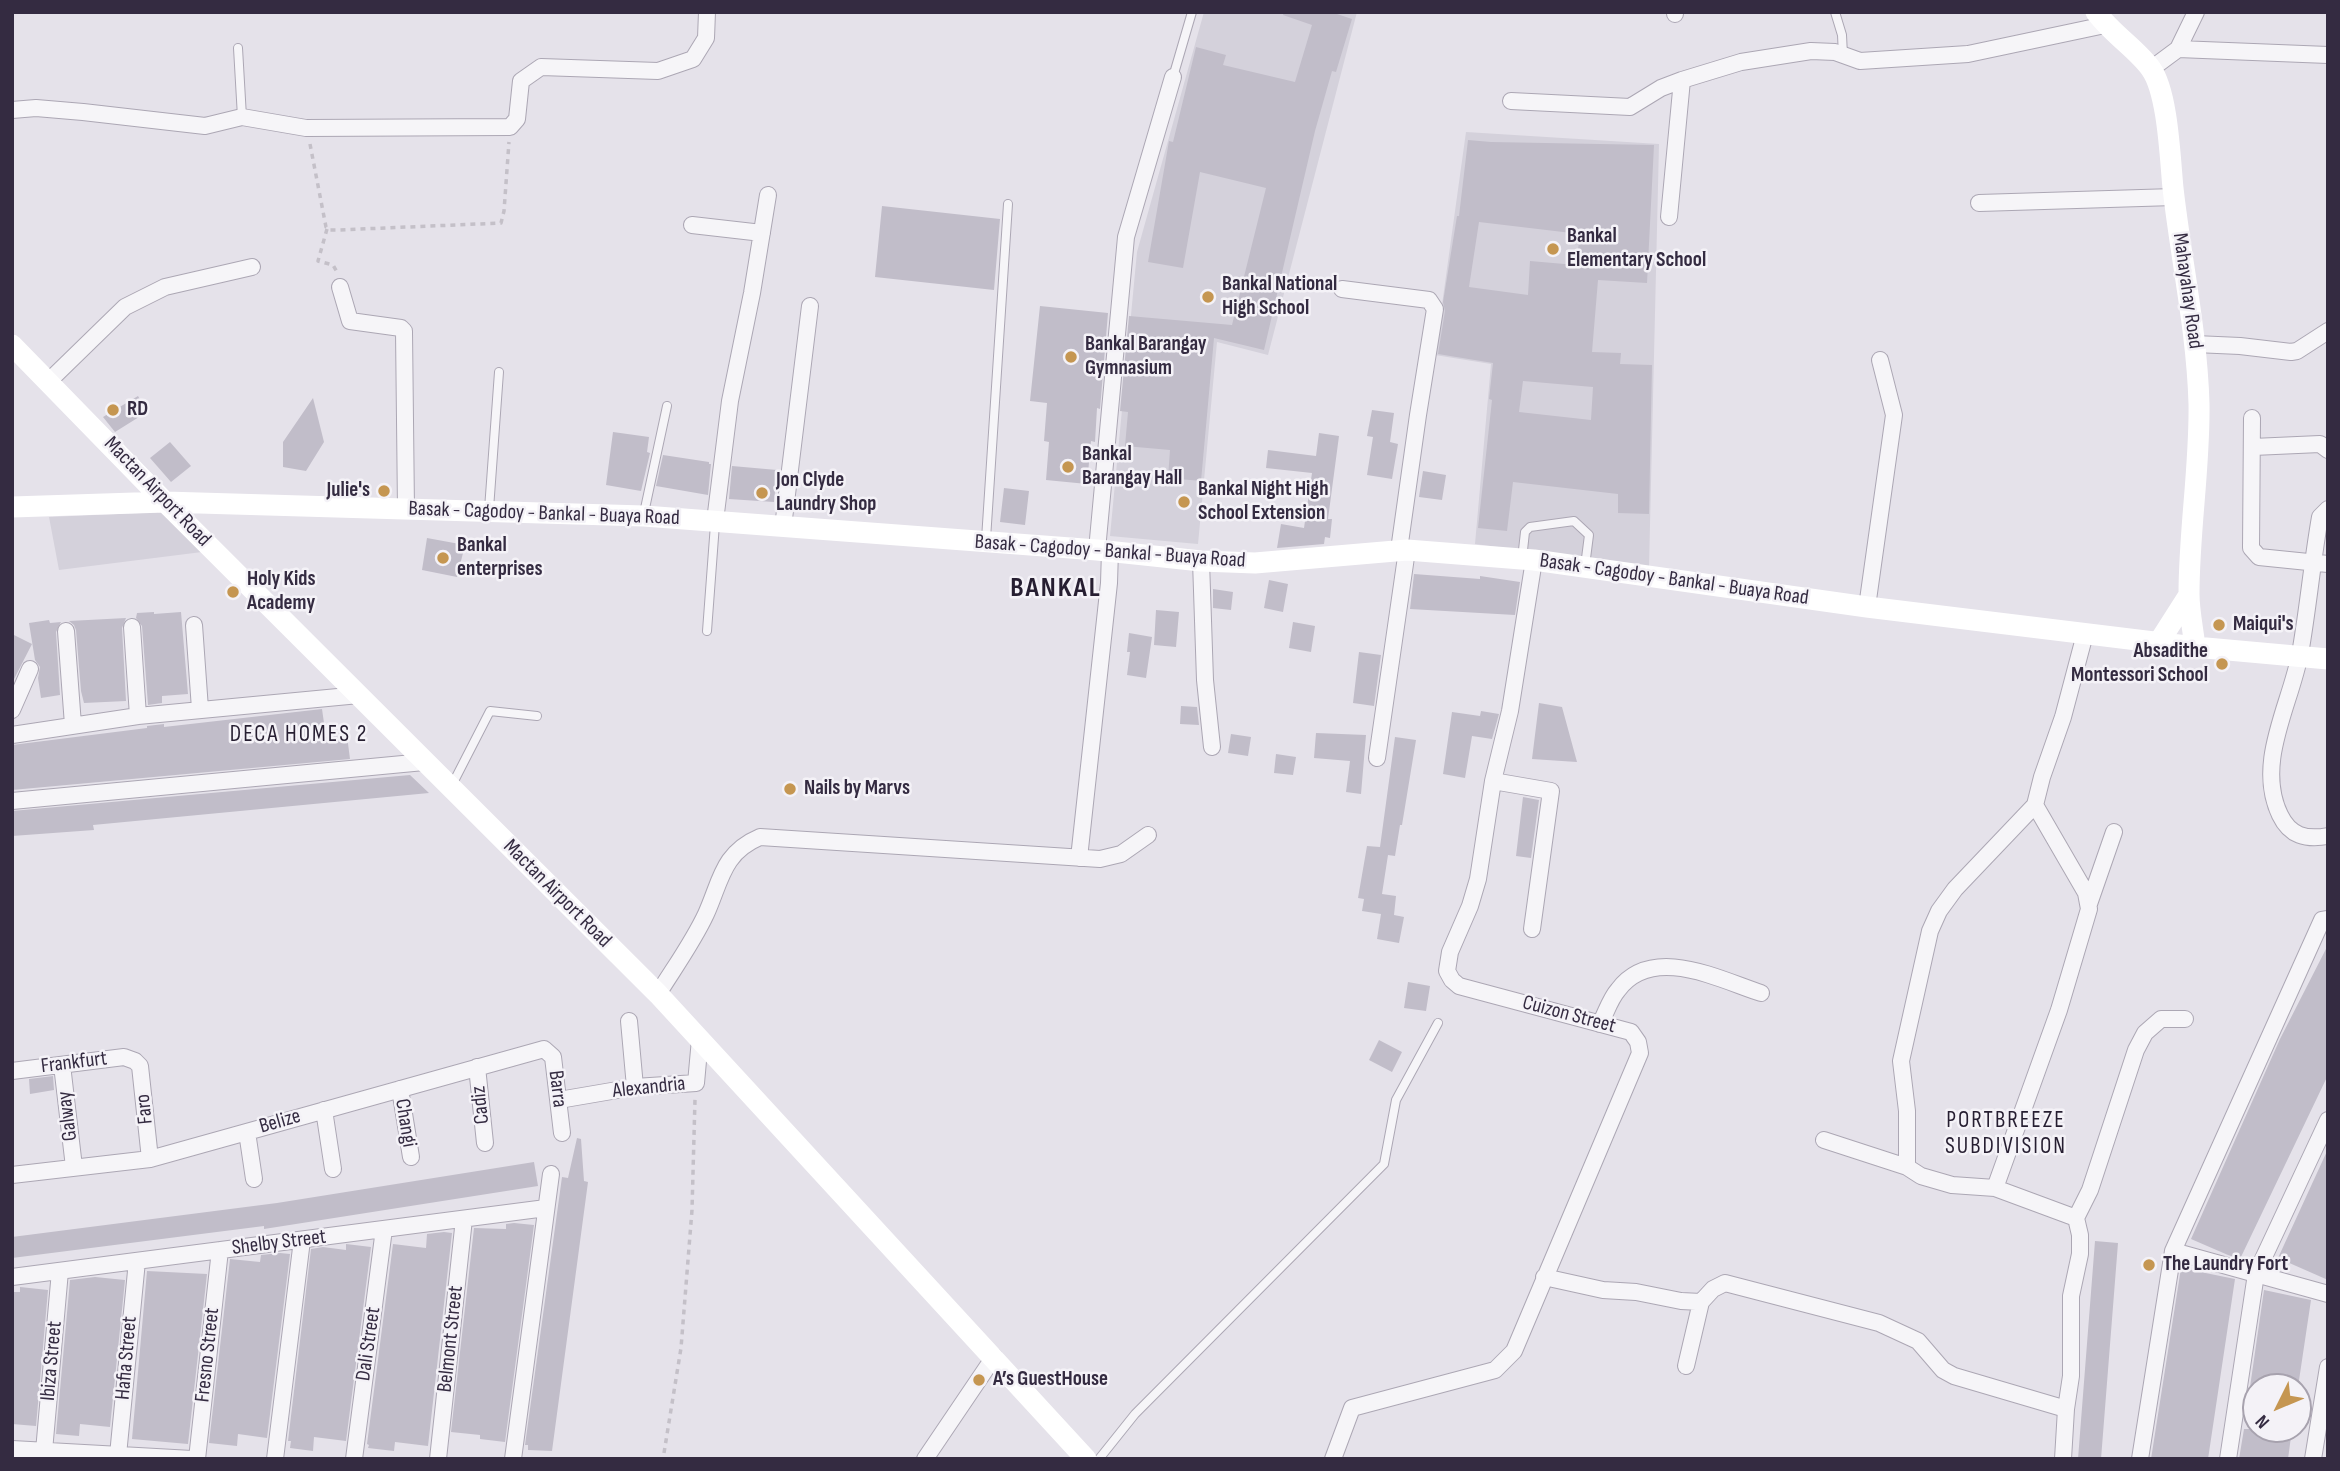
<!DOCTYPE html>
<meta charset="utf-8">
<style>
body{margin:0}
#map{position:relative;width:2340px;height:1471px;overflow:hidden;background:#e5e2ea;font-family:"Sofia Sans Condensed",sans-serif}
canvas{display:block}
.frame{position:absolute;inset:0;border:14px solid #342b41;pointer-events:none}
.north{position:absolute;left:2242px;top:1373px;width:70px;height:70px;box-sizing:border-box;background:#f4f2f7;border:2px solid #a7a2ae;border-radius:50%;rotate:227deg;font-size:19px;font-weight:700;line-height:28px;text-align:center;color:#342b41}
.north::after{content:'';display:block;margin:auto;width:24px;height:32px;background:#c59651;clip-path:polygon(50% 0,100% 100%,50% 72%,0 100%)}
</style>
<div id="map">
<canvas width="2340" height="1471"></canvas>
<div class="frame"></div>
<div class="north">N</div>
</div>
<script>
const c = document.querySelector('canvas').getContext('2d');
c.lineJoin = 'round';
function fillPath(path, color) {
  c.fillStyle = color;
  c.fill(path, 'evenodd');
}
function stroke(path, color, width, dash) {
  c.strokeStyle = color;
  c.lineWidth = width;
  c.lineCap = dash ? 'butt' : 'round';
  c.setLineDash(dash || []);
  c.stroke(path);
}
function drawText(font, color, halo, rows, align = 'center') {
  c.font = font + ' "Sofia Sans Condensed",sans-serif';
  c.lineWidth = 5;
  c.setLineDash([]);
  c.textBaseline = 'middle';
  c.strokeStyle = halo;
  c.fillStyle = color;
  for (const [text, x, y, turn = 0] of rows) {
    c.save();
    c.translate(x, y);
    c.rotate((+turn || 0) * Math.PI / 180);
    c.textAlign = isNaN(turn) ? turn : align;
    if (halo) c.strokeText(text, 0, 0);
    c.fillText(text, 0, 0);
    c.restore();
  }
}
fillPath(new Path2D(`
 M 1204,12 L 1357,12 L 1268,355 L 1217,342 L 1198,544 L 1110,536 L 1137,252 Z
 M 1466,132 L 1659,144 L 1649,567 L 1475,544 L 1491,364 L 1435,355 Z
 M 164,512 L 202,552 L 59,570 L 49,517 Z`), '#d4d1db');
fillPath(new Path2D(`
 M 1284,12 L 1331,12 L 1352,19 L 1336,72 L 1332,71 L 1315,131 L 1264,350 L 1214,338 L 1201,481 L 1168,478 L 1170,450 L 1125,446 L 1128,412 L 1120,411 L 1129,316 L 1232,325 L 1266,188 L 1200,172 L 1183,268 L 1148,262 L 1169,141 L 1173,142 L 1196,47 L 1226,55 L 1223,65 L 1295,82 L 1312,25 L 1283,15 Z
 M 1468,140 L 1491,142 L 1654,145 L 1647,283 L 1598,280 L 1592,352 L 1621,353 L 1620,364 L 1652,365 L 1649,514 L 1618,513 L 1618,494 L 1513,482 L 1507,531 L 1478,528 L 1492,400 L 1489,399 L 1493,363 L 1438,354 L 1445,311 L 1443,302 L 1457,216 L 1459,216 ZM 1479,222 L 1580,234 L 1576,265 L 1530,261 L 1528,295 L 1469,287 ZM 1523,381 L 1593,387 L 1591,420 L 1519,412 Z
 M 882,206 L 1000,219 L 994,290 L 875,277 Z
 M 1040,306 L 1108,313 L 1100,409 L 1097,408 L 1095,442 L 1091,441 L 1087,484 L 1046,480 L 1049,442 L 1044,441 L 1047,403 L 1030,401 Z
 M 138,396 L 147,412 L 115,432 L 103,417 Z
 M 313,398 L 324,442 L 306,471 L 283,467 L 283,442 Z
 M 1372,410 L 1394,413 L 1390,442 L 1398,444 L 1392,479 L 1367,475 L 1373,437 L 1367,436 Z
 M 613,432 L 649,437 L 647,452 L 650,453 L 641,491 L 606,485 Z
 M 1319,433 L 1339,436 L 1328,519 L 1332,519 L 1330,538 L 1325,537 L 1324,544 L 1277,548 L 1281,524 L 1304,528 L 1312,473 L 1266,468 L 1268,450 L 1316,456 Z
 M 170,442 L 191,466 L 171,482 L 150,458 Z
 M 663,455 L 709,462 L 709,464 L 711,464 L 708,495 L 656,486 Z
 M 732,466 L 777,470 L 774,502 L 729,499 Z
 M 1423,471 L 1446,475 L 1442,500 L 1419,497 Z
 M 1004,488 L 1029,491 L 1025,525 L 1000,522 Z
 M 427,538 L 465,545 L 457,577 L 422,570 Z
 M 1414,574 L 1480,579 L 1480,576 L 1520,582 L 1515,615 L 1410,609 Z
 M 1269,580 L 1288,584 L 1283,612 L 1264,608 Z
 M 1213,589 L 1233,592 L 1231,610 L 1213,608 Z
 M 1156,610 L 1179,612 L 1176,647 L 1154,645 Z
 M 154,612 L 154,614 L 181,612 L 188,694 L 162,696 L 162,703 L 148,705 L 142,626 L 136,618 L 137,613 Z
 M 126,618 L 122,628 L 126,701 L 84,703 L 81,691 L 76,630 L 74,625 L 69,621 Z
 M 49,620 L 50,623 L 61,622 L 56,632 L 60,695 L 41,698 L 38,678 L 40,667 L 35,660 L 29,623 Z
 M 1293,622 L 1315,626 L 1311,652 L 1289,648 Z
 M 1129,633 L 1152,637 L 1146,678 L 1127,675 L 1130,652 L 1127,652 Z
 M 12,634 L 32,644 L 12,683 Z
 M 1359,652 L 1381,655 L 1374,706 L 1353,703 Z
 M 1539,703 L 1562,707 L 1577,762 L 1532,759 Z
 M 1181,706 L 1197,707 L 1199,725 L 1180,724 Z
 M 322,709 L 326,737 L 347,736 L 350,759 L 12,790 L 12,745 L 147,728 L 147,726 L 164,724 L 164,727 Z
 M 1481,711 L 1499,714 L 1492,739 L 1472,736 L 1465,778 L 1443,774 L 1452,712 L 1480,716 Z
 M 1316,733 L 1366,735 L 1361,794 L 1346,792 L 1350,761 L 1314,758 Z
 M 1231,734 L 1251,737 L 1248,756 L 1228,753 Z
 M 1395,737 L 1416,740 L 1402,825 L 1400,825 L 1395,856 L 1388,855 L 1382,894 L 1396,896 L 1394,915 L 1404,917 L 1399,943 L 1377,939 L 1381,914 L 1362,911 L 1364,899 L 1358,898 L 1367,846 L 1380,847 Z
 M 1276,754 L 1296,757 L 1293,775 L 1274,773 Z
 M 410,775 L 429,793 L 93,825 L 94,830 L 12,836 L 12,811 Z
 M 1523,797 L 1539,800 L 1531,858 L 1516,856 Z
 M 2328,945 L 2328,1075 L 2240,1259 L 2228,1255 L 2191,1239 L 2280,1039 Z
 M 1408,982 L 1430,986 L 1426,1011 L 1404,1008 Z
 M 1379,1040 L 1402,1052 L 1392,1072 L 1369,1060 Z
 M 53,1076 L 54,1090 L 30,1094 L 29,1079 Z
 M 577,1138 L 581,1139 L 584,1181 L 588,1182 L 552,1451 L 528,1450 L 528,1445 L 525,1445 L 562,1177 L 568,1178 Z
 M 2328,1149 L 2328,1280 L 2278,1258 Z
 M 534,1162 L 538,1186 L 264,1229 L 264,1226 L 12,1258 L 12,1237 L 277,1203 Z
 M 514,1223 L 534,1225 L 505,1442 L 480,1439 L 480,1435 L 451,1432 L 474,1228 L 506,1229 L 506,1224 Z
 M 444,1232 L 452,1233 L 428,1446 L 395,1442 L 394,1451 L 368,1448 L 369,1445 L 367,1444 L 393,1244 L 426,1248 L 427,1234 Z
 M 2095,1241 L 2118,1243 L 2101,1459 L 2078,1459 Z
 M 346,1244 L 371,1247 L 346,1441 L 314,1437 L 313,1451 L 290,1448 L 291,1441 L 288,1441 L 311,1249 L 323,1247 L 346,1250 Z
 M 280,1253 L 290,1254 L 267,1438 L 238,1434 L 237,1446 L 209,1443 L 230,1259 L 260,1262 L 261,1255 Z
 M 2181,1268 L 2235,1279 L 2208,1459 L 2151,1459 Z
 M 147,1271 L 207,1274 L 188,1444 L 132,1439 Z
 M 95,1277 L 125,1280 L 110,1427 L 80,1424 L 79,1436 L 56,1434 L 70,1280 Z
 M 20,1287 L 48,1290 L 36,1426 L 12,1424 L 12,1292 L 20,1292 Z
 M 2264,1290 L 2311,1300 L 2298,1387 L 2250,1387 Z
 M 2244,1429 L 2292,1429 L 2288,1459 L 2239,1459 Z`), '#c1bdc9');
const lane = new Path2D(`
 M 1835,12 L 1842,35 L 1843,55
 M 238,48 L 242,117
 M 1173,77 L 1192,12
 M 489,509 L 499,372
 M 644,513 L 667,406
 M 986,539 L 1008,204
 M 1522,559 L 1525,532 L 1530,527 L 1574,521 L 1589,535 L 1585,566
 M 707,631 L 715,524
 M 452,785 L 490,711 L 537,716
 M 1099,1459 L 1135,1414 L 1384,1164 L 1396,1100 L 1438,1023`);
const street = new Path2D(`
 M 1675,14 L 1675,12
 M 2178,49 L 2328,55
 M 2151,69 L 2178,49 L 2196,12
 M 1511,101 L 1630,107 L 1661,88 L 1682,80
 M 12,110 L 36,108 L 83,112 L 205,126 L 242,117 L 306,128 L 510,127 L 517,119 L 521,81 L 541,67 L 658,71 L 693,59 L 706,38 L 707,12
 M 1979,203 L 2174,197
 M 1669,217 L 1682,80 L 1741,62 L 1811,51 L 1835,52 L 1860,61 L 1968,54 L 2105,25
 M 692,225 L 762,233
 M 340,287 L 350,321 L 401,328 L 404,331 L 406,510
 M 1342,289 L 1429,300 L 1435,309 L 1418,415 L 1399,550
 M 2195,344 L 2240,346 L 2291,352 L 2297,351 L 2328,331
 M 49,381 L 125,307 L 165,287 L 252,267
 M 2252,418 L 2251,548 L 2259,557 L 2328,564
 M 2253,447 L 2320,444 L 2328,450
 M 2328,509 L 2320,517 C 2312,563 2308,609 2300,654 C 2290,706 2255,763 2280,815 C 2290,836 2306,840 2328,836
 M 715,521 L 730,401 L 752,293 L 768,195
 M 783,527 L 810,306
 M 1097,550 L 1126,237 L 1173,77
 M 1201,561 L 1205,680 L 1212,747
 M 1867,607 L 1894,415 L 1880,360
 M 194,625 L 200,709
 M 132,627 L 138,716
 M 66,631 L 73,725
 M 12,710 L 30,669
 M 12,735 L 138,716 L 359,695
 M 1377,758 L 1407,550
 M 1493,781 L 1551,791 L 1532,929
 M 12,801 L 424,762
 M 1079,858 L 1109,583 L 1110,551
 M 2089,904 L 2114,832
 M 658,994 C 674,968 693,942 706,914 C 721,881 722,853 760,837 L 1100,859 L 1121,854 L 1148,835
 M 629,1021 L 635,1087
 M 1600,1024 C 1606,1013 1610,999 1618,990 C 1652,944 1718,979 1761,993
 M 62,1065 L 74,1167
 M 477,1067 L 485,1143
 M 12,1071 L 124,1057 L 135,1061 L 140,1066 L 150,1159
 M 400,1089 L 411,1157
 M 559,1100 L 635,1087 L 696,1083 L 700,1039
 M 324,1110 L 333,1169
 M 247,1132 L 254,1179
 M 1824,1140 L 1907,1167
 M 12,1175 L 150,1159 L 544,1049 L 553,1057 L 562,1133
 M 1995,1188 L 2059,1010 L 2089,909 L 2086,893 L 2035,805
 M 2076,1218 L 2090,1190 L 2136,1050 L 2145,1033 L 2161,1019 L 2185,1019
 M 2173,1251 L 2328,1294
 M 12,1277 L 546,1208
 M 1544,1277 L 1603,1290 L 1636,1292 L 1681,1301 L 1701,1302 L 1713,1289 L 1725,1283 L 1879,1323 L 1918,1341 L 1943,1370 L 1954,1376 L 2066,1409
 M 1686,1366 L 1701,1302
 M 12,1449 L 192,1459
 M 44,1451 L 60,1271
 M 118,1455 L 137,1261
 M 197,1459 L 220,1250
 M 275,1459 L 302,1240
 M 354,1459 L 384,1229
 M 438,1459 L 464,1219
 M 513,1459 L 551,1174
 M 925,1459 L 994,1357
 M 1333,1459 L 1352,1408 L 1495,1370 L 1514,1351 L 1640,1053 L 1638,1042 L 1631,1032 L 1459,986 L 1452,980 L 1447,971 L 1450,952 L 1470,906 L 1478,879 L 1493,781 L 1510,711 L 1534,560
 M 2063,1459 L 2066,1409 L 2071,1376 L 2071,1296 L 2080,1254 L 2080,1235 L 2076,1218 L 1995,1188 L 1952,1185 L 1921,1176 L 1907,1167 L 1907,1111 L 1901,1061 L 1930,931 L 1939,911 L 1955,889 L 2035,805 L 2042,777 L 2063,717 L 2085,634
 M 2140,1459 L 2173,1251 L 2322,920 L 2328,919
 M 2228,1459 L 2256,1274 L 2328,1120
 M 2313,1459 L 2328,1367`);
stroke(lane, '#aca7b4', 10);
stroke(street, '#aca7b4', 18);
stroke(new Path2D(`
 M 310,144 L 326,227 L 330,230 L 338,230 L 501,223 L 504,211 L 509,142
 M 327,229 L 318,261 L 333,265 L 337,272
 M 664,1453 L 681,1348 L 692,1210 L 695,1099`), '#c4c0c8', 3.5, [5, 5]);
stroke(lane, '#f6f5f8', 8);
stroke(street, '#f6f5f8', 16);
stroke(new Path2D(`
 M 2096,12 C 2112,34 2138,50 2151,69 C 2168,93 2170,158 2173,188 C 2181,260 2197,331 2199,404 C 2200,467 2189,530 2189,594 C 2189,611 2193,629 2195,647
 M 12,345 L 165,502 L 658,994 L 1086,1459
 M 12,507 L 165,502 L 644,516 L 1097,550 L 1201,561 L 1255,563 L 1407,550 L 1534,560 L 1867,607 L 2195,647 L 2328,659
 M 2159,642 L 2189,595`), '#fff', 21);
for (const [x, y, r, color] of [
 [1553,249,7,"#c59651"],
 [1208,297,7,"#c59651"],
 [1071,357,7,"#c59651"],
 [113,410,7,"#c59651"],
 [1068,467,7,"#c59651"],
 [384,491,7,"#c59651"],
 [762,493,7,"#c59651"],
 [1184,502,7,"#c59651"],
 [443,558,7,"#c59651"],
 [233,592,7,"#c59651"],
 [2219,625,7,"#c59651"],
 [2222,664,7,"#c59651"],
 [790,789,7,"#c59651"],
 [2149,1265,7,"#c59651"],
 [979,1380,7,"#c59651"]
]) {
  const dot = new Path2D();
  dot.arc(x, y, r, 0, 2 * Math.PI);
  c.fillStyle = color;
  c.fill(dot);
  stroke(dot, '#f4f2f7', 2.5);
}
drawText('bold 21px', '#342b41', '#f4f2f7', [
 ["Bankal",1567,237],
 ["Elementary School",1567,261],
 ["Bankal National",1222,285],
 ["High School",1222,309],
 ["Bankal Barangay",1085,345],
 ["Gymnasium",1085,369],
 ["RD",127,410],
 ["Bankal",1082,455],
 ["Barangay Hall",1082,479],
 ["Jon Clyde",776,481],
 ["Laundry Shop",776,505],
 ["Bankal Night High",1198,490],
 ["School Extension",1198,514],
 ["Julie's",370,491,"right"],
 ["Bankal",457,546],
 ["enterprises",457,570],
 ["Holy Kids",247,580],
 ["Academy",247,604],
 ["Maiqui's",2233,625],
 ["Absadithe",2208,652,"right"],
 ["Montessori School",2208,676,"right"],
 ["Nails by Marvs",804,789],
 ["The Laundry Fort",2163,1265],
 ["A’s GuestHouse",993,1380]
], 'left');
drawText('21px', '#342b41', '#f4f2f7', [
 ["Mahayahay Road",2187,291,82],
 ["Mactan Airport Road",157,492,46],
 ["Basak - Cagodoy - Bankal - Buaya Road",544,514,2],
 ["Basak - Cagodoy - Bankal - Buaya Road",1110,552,4],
 ["Basak - Cagodoy - Bankal - Buaya Road",1674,580,8],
 ["Mactan Airport Road",557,894,45],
 ["Cuizon Street",1569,1015,15],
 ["Frankfurt",74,1063,-7],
 ["Alexandria",649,1088,-6],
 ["Barra",557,1089,83],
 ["Cadiz",481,1105,-96],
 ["Faro",145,1109,-96],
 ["Galway",68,1116,-97],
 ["Belize",280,1122,-16],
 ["Changi",405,1123,81],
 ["Shelby Street",279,1243,-7],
 ["Belmont Street",451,1339,-84],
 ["Dali Street",369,1344,-82],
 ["Fresno Street",208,1355,-84],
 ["Hafia Street",127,1358,-85],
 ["Ibiza Street",52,1361,-85]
]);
c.letterSpacing = '2px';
drawText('23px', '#261e31', '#f4f2f7', [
 ["DECA HOMES 2",299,735],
 ["PORTBREEZE",2006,1121],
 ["SUBDIVISION",2006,1147]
]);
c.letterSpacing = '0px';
c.letterSpacing = '2px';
drawText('bold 28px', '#261e31', '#f4f2f7', [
 ["BANKAL",1056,589]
]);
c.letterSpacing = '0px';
</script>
